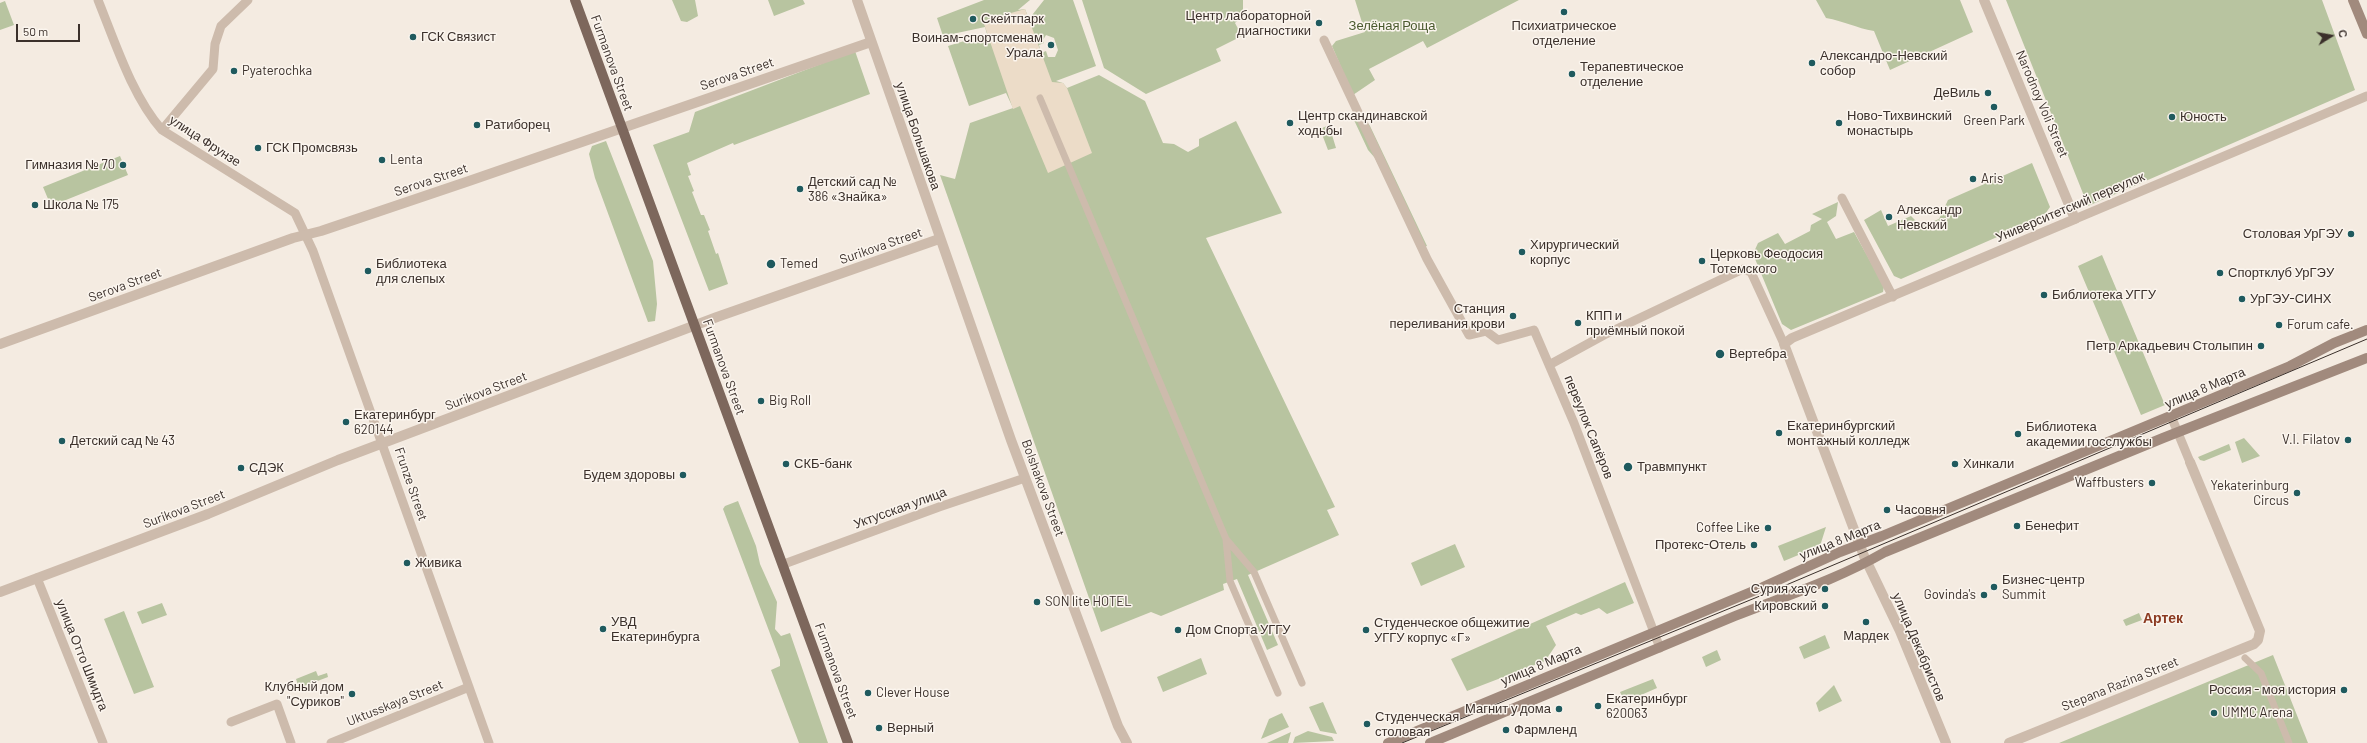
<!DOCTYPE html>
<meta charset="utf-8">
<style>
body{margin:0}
#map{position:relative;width:2367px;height:743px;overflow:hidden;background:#f4ebe1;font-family:Barlow,sans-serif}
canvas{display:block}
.north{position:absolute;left:2311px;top:16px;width:40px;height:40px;-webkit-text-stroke:3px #fbf5ee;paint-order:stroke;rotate:79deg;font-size:11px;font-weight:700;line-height:16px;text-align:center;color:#3b302b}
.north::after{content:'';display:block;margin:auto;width:14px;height:18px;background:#3b302b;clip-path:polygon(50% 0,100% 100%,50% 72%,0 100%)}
.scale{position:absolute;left:16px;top:24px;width:64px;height:18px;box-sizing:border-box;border:2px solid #3b302b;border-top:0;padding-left:5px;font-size:12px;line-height:14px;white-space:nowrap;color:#3b302b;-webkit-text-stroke:3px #fbf5ee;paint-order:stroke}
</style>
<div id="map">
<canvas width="2367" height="743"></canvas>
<div class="north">С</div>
<div class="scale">50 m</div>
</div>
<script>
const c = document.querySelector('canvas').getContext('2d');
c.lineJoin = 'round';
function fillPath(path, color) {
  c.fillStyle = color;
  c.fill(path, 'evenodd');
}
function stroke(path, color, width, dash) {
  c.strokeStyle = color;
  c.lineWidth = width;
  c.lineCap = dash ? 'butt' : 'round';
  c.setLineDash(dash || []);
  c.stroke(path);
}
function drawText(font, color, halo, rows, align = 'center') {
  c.font = font + ' Barlow,sans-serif';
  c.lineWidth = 3;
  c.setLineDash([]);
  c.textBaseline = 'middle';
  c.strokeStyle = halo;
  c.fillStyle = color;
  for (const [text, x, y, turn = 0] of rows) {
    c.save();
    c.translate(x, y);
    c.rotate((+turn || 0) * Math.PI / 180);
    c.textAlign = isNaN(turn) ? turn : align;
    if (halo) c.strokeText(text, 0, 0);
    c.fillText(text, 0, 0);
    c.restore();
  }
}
fillPath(new Path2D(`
 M 672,0 L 695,0 L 698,16 L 687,22 L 681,21 Z
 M 768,0 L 803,0 L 805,4 L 774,16 Z
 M 984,0 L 1030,0 L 1018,10 L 1025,9 L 1029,19 L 1044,0 L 1073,0 L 1096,66 L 1056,81 L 1063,83 L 1067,88 L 1099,75 L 1145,101 L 1163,143 L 1174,144 L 1188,152 L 1199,146 L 1199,139 L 1236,121 L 1282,213 L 1206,238 L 1335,507 L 1327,510 L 1339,535 L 1248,575 L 1278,645 L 1267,650 L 1237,579 L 1223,584 L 1224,590 L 1161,616 L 1151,612 L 1101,632 L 940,175 L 955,179 L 970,123 L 1013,108 L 1006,93 L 969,106 L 948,46 L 987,34 L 985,27 L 943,36 L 937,18 ZM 1046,35 L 1054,38 L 1058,50 L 1055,57 L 1048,57 L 1046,51 L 1041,53 L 1039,45 L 1044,43 L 1043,40 Z
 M 1082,0 L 1243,0 L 1243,15 L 1235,23 L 1242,36 L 1216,49 L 1221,61 L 1146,94 L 1104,68 Z
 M 1355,0 L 1519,0 L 1427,48 L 1423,41 L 1369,69 L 1375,80 L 1353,95 L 1332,46 L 1336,41 L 1365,32 Z
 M 1816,0 L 1960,0 L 1973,32 L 1890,70 L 1874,31 C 1856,28 1844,21 1826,18 Z
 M 2006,0 L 2322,0 L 2355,90 L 2088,206 Z
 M 5,1 L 14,25 L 0,30 L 0,3 Z
 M 855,51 L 870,94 L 734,145 L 733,143 L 687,163 L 691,175 L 688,176 L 694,191 L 692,192 L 701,215 L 704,215 L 710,230 L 708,231 L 716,254 L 718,253 L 728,284 L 709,291 L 653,145 L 689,132 L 695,112 Z
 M 1357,116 L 1366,120 L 1370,126 L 1427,246 L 1420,248 L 1375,158 L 1368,150 L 1354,120 Z
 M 1329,125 L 1336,148 L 1328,150 L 1320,129 Z
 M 606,141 L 653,261 L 657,304 L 655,321 L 648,322 L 595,178 L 589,154 L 592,146 Z
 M 120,156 L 128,175 L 51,206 L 43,187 Z
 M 2032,163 L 2050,207 L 2043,217 L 1901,279 L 1894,276 L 1864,220 L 1881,210 L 1888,226 L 1911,216 L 1921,226 L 1939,219 L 1948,200 Z
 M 1838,202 L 1836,216 L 1827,222 L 1836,239 L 1854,232 L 1884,286 L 1883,292 L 1791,330 L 1782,324 L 1753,254 L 1758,243 L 1778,233 L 1785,244 L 1810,231 L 1811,225 L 1822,219 L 1812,214 Z
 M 2102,255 L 2165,405 L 2141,415 L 2078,266 Z
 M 2244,438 L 2260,456 L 2242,463 L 2235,442 Z
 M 2229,444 L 2231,450 L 2204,461 L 2200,460 L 2198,457 Z
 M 738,501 L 756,546 L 760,564 L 777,602 L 775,629 L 781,636 L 790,633 L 828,743 L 799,743 L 771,670 L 780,666 L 780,660 L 723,509 L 725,506 Z
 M 1826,527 L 1820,546 L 1784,561 L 1778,546 Z
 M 1455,544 L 1465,567 L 1421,586 L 1411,563 Z
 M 1625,582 L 1634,603 L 1607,614 L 1599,608 L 1581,615 L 1576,613 L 1546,626 L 1556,645 L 1545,661 L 1467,691 L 1451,659 Z
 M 162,603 L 167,615 L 142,624 L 137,612 Z
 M 124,611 L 154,687 L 134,694 L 104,619 Z
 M 2139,613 L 2142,620 L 2126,626 L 2123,620 Z
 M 1825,635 L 1830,648 L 1804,659 L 1799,647 Z
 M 1717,650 L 1721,660 L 1706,667 L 1702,657 Z
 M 2273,655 L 2308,743 L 2059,743 Z
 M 1201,658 L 1207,674 L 1163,692 L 1157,677 Z
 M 316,671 L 318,676 L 327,673 L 328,677 L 299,688 L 296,679 Z
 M 1653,679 L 1657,688 L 1625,702 L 1620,692 Z
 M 1834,685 L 1842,701 L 1819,712 L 1816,703 Z
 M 1323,702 L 1337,734 L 1320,731 L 1309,707 Z
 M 1282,713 L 1289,727 L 1261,739 L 1269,719 Z
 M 1308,731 L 1332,737 L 1334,741 L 1293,743 L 1295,737 Z
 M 1291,732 L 1288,743 L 1267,743 Z`), '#b8c4a0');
fillPath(new Path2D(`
 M 1025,9 L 1052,82 L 1063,83 L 1067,88 L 1092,153 L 1048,173 L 1020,106 L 1013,109 L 983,21 Z`), '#ecdcc8');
stroke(new Path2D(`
 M 1040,98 L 1226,539 L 1254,572 L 1302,683
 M 1226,539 L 1230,581 L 1278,693
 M 2245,658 L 2261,673 L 2289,743`), '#cdbbac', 7);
stroke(new Path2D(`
 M 98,0 C 115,42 132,96 162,130 L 295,213 L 313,251 L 489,743
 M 1324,40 L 1427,259 L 1469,335 L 1486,331 L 1498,340 L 1534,330 L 1574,423 L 1660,648
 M 162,130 L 213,69 L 215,44 L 221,26 L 248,0
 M 1842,198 L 1893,297
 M 2075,219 L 2367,96
 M 1549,365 L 1604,335 L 1743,269 L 1751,272 L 1784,344
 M 2171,416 L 2190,462
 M 784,564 L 939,507 L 1025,478
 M 37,578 L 103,743
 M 231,722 L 277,704 L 291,743
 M 331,743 L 469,687`), '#cdbbac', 9);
stroke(new Path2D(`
 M 857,0 L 1011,440 L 1118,726 L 1127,743
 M 0,344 L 293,238 L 321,231 L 469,181 L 871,42
 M 0,592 L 208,514 L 338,460 L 717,317 L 939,239
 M 1946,743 L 1900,631 L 1864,556 L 1784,344 L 1792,338 L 2075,219 L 1984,0
 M 2009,743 L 2254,644 L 2258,640 L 2260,631 L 2190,462`), '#cdbbac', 10);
stroke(new Path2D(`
 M 2353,0 L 2367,34
 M 1388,743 L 1763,587 L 1840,552 L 1882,536 L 2290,366 L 2334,343 L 2367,330
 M 1430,743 L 1735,616 C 1788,595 1836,580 1885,552 L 2163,438 L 2367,358`), '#a18a7d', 10);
stroke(new Path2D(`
 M 575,0 L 848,743`), '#7d675c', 10);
stroke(new Path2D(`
 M 1402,743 L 1772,591 L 2367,339`), '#3b302b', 1);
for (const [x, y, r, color] of [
 [1564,12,4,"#1f5a5e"],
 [973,19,4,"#1f5a5e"],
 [1319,23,4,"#1f5a5e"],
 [413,37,4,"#1f5a5e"],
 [1051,45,4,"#1f5a5e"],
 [1812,63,4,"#1f5a5e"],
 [234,71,4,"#1f5a5e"],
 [1572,74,4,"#1f5a5e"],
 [1988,93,4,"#1f5a5e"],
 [1994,107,4,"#1f5a5e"],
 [2172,117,4,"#1f5a5e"],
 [1290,123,4,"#1f5a5e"],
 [1839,123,4,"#1f5a5e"],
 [477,125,4,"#1f5a5e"],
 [258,148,4,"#1f5a5e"],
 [382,160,4,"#1f5a5e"],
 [123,165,4,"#1f5a5e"],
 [1973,179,4,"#1f5a5e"],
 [800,189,4,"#1f5a5e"],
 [35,205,4,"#1f5a5e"],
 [1889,217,4,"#1f5a5e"],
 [2351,234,4,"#1f5a5e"],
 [1522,252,4,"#1f5a5e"],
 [1702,261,4,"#1f5a5e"],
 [771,264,5,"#1f5a5e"],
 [368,271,4,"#1f5a5e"],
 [2220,273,4,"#1f5a5e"],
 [2044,295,4,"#1f5a5e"],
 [2242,299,4,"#1f5a5e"],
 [1513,316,4,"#1f5a5e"],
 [1578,323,4,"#1f5a5e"],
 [2279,325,4,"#1f5a5e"],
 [2261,346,4,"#1f5a5e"],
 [1720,354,5,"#1f5a5e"],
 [761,401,4,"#1f5a5e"],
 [346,422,4,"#1f5a5e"],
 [1779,433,4,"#1f5a5e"],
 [2018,434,4,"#1f5a5e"],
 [2348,440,4,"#1f5a5e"],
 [62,441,4,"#1f5a5e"],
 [786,464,4,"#1f5a5e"],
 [1955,464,4,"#1f5a5e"],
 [1628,467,5,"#1f5a5e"],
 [241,468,4,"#1f5a5e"],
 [683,475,4,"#1f5a5e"],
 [2152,483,4,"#1f5a5e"],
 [2297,493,4,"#1f5a5e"],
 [1887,510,4,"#1f5a5e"],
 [2017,526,4,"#1f5a5e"],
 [1768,528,4,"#1f5a5e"],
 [1754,545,4,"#1f5a5e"],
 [407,563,4,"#1f5a5e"],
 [1994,587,4,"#1f5a5e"],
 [1825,589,4,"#1f5a5e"],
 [1984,595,4,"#1f5a5e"],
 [1037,602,4,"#1f5a5e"],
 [1825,606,4,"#1f5a5e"],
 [1866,622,4,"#1f5a5e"],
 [603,629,4,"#1f5a5e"],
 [1178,630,4,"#1f5a5e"],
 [1366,630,4,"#1f5a5e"],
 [2344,690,4,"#1f5a5e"],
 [868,693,4,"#1f5a5e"],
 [352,694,4,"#1f5a5e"],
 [1598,706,4,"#1f5a5e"],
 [1559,709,4,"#1f5a5e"],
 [2214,713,4,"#1f5a5e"],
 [1367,724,4,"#1f5a5e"],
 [879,728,4,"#1f5a5e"],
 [1506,730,4,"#1f5a5e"]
]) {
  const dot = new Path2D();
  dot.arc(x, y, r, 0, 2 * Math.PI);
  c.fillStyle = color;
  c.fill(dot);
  stroke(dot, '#fbf5ee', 1.5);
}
drawText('13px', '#3b302b', '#fbf5ee', [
 ["Центр лабораторной",1311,16,"right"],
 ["диагностики",1311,31,"right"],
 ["Скейтпарк",981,19],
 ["Психиатрическое",1564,26,"center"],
 ["отделение",1564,41,"center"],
 ["ГСК Связист",421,37],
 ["Воинам-спортсменам",1043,38,"right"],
 ["Урала",1043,53,"right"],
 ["Александро-Невский",1820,56],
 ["собор",1820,71],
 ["Терапевтическое",1580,67],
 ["отделение",1580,82],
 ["Pyaterochka",242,71],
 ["ДеВиль",1980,93,"right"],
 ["Центр скандинавской",1298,116],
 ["ходьбы",1298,131],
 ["Ново-Тихвинский",1847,116],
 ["монастырь",1847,131],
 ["Юность",2180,117],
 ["Green Park",1994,121,"center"],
 ["Ратиборец",485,125],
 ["ГСК Промсвязь",266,148],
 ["Lenta",390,160],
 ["Гимназия № 70",115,165,"right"],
 ["Aris",1981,179],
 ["Детский сад №",808,182],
 ["386 «Знайка»",808,197],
 ["Школа № 175",43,205],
 ["Александр",1897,210],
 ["Невский",1897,225],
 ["Столовая УрГЭУ",2343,234,"right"],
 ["Хирургический",1530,245],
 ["корпус",1530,260],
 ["Церковь Феодосия",1710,254],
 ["Тотемского",1710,269],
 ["Библиотека",376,264],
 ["для слепых",376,279],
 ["Temed",780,264],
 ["Спортклуб УрГЭУ",2228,273],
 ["Библиотека УГГУ",2052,295],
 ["УрГЭУ-СИНХ",2250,299],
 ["Станция",1505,309,"right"],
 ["переливания крови",1505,324,"right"],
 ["КПП и",1586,316],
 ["приёмный покой",1586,331],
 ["Forum cafe.",2287,325],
 ["Петр Аркадьевич Столыпин",2253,346,"right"],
 ["Вертебра",1729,354],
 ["Big Roll",769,401],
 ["Екатеринбург",354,415],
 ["620144",354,430],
 ["Екатеринбургский",1787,426],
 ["монтажный колледж",1787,441],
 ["Библиотека",2026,427],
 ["академии госслужбы",2026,442],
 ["V.I. Filatov",2340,440,"right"],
 ["Детский сад № 43",70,441],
 ["СКБ-банк",794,464],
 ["Хинкали",1963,464],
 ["Травмпункт",1637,467],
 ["СДЭК",249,468],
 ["Будем здоровы",675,475,"right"],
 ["Waffbusters",2144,483,"right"],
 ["Yekaterinburg",2289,486,"right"],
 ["Circus",2289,501,"right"],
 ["Часовня",1895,510],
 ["Бенефит",2025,526],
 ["Coffee Like",1760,528,"right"],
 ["Протекс-Отель",1746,545,"right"],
 ["Живика",415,563],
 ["Бизнес-центр",2002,580],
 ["Summit",2002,595],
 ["Сурия хаус",1817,589,"right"],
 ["Govinda's",1976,595,"right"],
 ["SON lite HOTEL",1045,602],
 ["Кировский",1817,606,"right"],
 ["УВД",611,622],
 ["Екатеринбурга",611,637],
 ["Студенческое общежитие",1374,623],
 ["УГГУ корпус «Г»",1374,638],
 ["Дом Спорта УГГУ",1186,630],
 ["Мардек",1866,636,"center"],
 ["Клубный дом",344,687,"right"],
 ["\"Суриков\"",344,702,"right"],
 ["Россия - моя история",2336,690,"right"],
 ["Clever House",876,693],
 ["Екатеринбург",1606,699],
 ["620063",1606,714],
 ["Магнит у дома",1551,709,"right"],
 ["UMMC Arena",2222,713],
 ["Студенческая",1375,717],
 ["столовая",1375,732],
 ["Верный",887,728],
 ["Фармленд",1514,730]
], 'left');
drawText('13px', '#4a5a2e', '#fbf5ee', [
 ["Зелёная Роща",1392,26]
]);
drawText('13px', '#3b302b', '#fbf5ee', [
 ["Furmanova Street",612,63,70],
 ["Serova Street",737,74,-19],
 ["Narodnoy Voli Street",2042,104,67],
 ["улица Большакова",918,136,71],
 ["улица Фрунзе",205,141,33],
 ["Serova Street",431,180,-19],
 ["Университетский переулок",2070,207,-23],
 ["Surikova Street",881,246,-19],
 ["Serova Street",125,285,-20],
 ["Furmanova Street",724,367,70],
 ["улица 8 Марта",2205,388,-23],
 ["Surikova Street",486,391,-21],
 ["переулок Сапёров",1589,427,68],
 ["Frunze Street",411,484,71],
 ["Bolshakova Street",1043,488,70],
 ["Уктусская улица",900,508,-20],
 ["Surikova Street",184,509,-21],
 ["улица 8 Марта",1840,540,-22],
 ["улица Декабристов",1919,647,67],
 ["улица Отто Шмидта",82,655,68],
 ["улица 8 Марта",1541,665,-23],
 ["Furmanova Street",836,671,70],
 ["Stepana Razina Street",2120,684,-22],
 ["Uktusskaya Street",395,703,-22]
]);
drawText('bold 14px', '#8c3b22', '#fbf5ee', [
 ["Артек",2163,618]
]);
</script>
